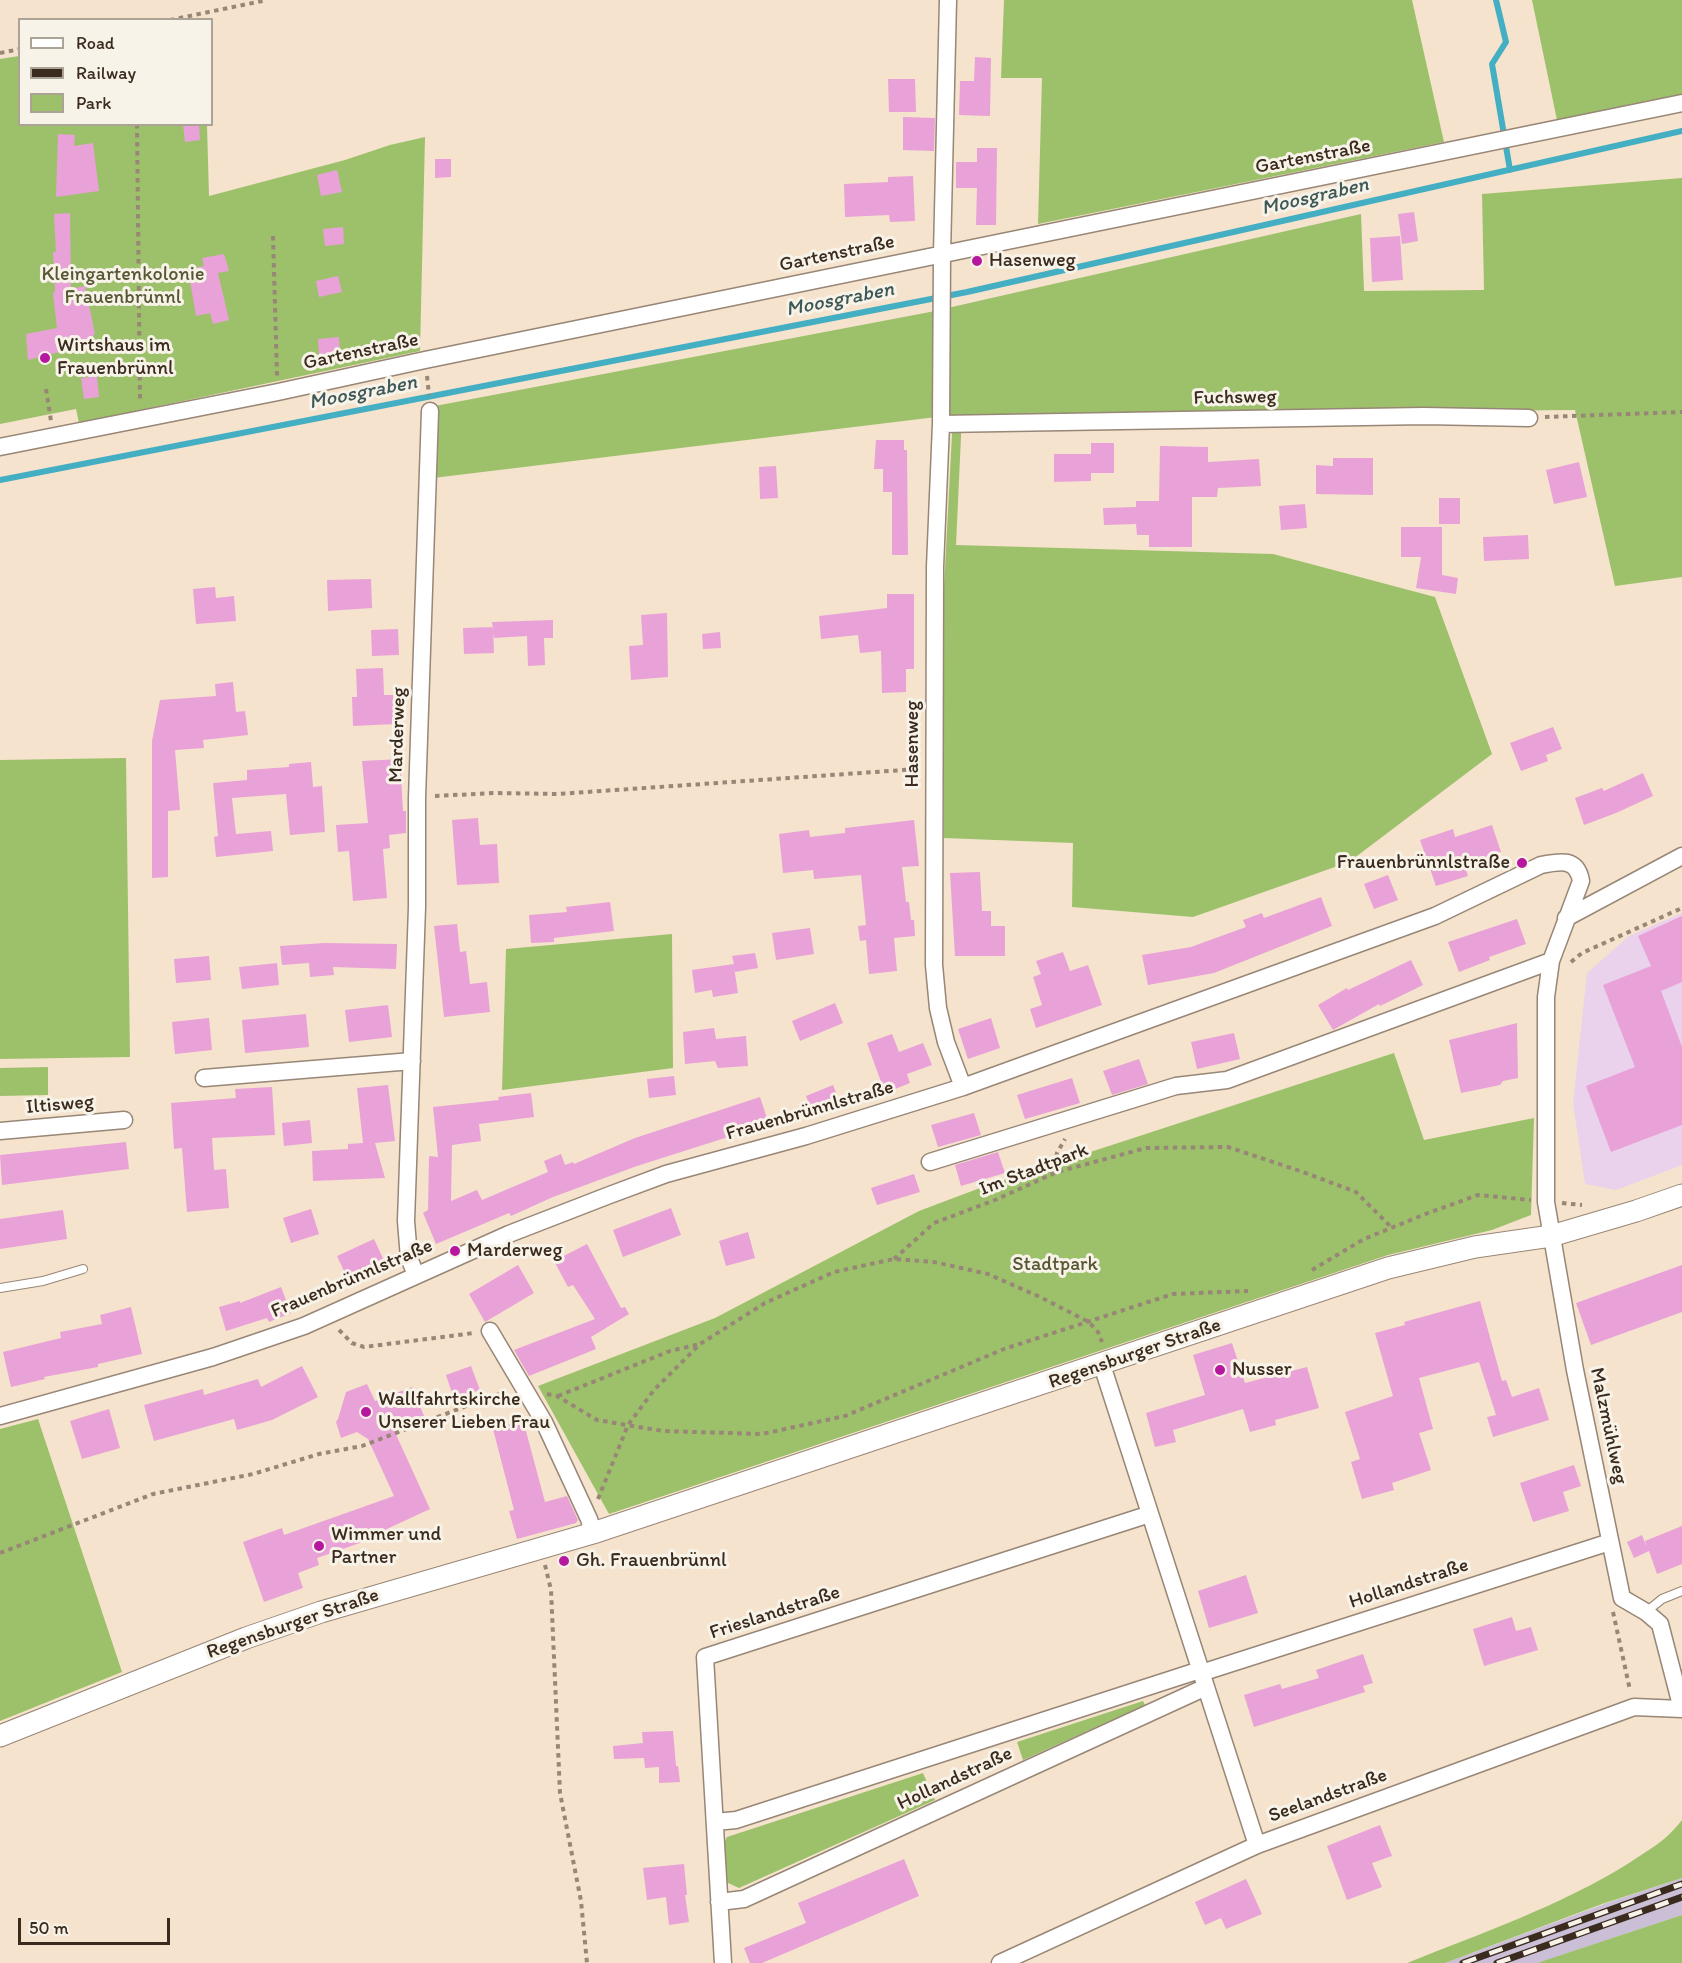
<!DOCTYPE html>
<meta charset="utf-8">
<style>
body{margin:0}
#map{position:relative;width:1682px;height:1963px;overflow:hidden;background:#f5e3cd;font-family:Itim,sans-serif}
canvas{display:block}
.legend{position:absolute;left:18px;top:18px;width:195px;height:108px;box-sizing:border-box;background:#f7f3e8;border:2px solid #aca397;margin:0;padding:8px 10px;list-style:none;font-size:18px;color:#3b2a1e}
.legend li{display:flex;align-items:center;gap:12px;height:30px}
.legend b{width:30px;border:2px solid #aca397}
.scale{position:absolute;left:18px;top:1918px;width:152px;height:27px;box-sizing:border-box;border:3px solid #3b2a1e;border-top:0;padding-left:8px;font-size:18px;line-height:21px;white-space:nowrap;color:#3b2a1e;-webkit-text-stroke:4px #f7f3e8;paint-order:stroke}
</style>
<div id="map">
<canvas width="1682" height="1963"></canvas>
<ul class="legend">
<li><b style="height:8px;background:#fff"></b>Road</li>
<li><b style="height:8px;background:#3b2a1e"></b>Railway</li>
<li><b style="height:16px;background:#9dc16b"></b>Park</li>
</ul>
<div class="scale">50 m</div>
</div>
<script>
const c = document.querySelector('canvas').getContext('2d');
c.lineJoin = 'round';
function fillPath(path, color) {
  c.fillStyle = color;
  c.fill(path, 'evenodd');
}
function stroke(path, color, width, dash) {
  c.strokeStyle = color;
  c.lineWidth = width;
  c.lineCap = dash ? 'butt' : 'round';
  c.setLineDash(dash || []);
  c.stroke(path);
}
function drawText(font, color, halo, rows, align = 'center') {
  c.font = font + ' Itim,sans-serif';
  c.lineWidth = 6;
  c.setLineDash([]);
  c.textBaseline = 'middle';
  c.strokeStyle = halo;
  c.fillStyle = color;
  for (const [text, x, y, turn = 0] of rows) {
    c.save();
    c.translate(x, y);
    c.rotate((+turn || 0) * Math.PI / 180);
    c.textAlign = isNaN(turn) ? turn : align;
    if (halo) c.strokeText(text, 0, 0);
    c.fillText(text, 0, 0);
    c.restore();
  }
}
fillPath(new Path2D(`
 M 1682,913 L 1682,1165 L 1616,1190 L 1585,1184 L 1573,1103 L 1587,973 L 1629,936 Z`), '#ead1ec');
fillPath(new Path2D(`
 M 1682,1878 L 1682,1915 L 1538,1963 L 1445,1963 L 1607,1903 Z`), '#cabfd6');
fillPath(new Path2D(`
 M 1004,0 L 1412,0 L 1444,142 L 1038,224 L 1042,78 L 1001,78 Z
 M 1532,0 L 1682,0 L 1682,94 L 1557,120 Z
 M 19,56 L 20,124 L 207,125 L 209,196 L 345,160 L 390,145 L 425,137 L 420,351 L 79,423 L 76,409 L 0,424 L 0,59 Z
 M 1682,178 L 1682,577 L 1615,586 L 1575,410 L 962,415 L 956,545 L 1273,554 L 1435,597 L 1492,754 L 1349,862 L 1193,917 L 1072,907 L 1073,843 L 944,838 L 944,587 L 953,415 L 433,478 L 435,406 L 930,312 L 1361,214 L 1364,291 L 1484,290 L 1482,194 Z
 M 126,758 L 130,1057 L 0,1059 L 0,760 Z
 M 672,934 L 673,1068 L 502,1090 L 506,949 Z
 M 1394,1053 L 1424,1140 L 1534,1118 L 1531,1215 L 1492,1230 L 1388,1255 L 609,1514 L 538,1386 L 715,1318 L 919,1211 L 980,1188 Z
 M 48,1067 L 48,1095 L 0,1096 L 0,1068 Z
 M 38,1419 L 122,1672 L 0,1721 L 0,1429 Z
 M 1143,1701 L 1145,1705 L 1023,1760 L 1017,1742 Z
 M 923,1773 L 935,1800 L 739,1888 L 726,1882 L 723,1844 L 727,1837 Z
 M 1682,1820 L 1682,1878 L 1602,1904 L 1445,1963 L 1407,1963 C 1482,1933 1560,1906 1629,1863 C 1650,1849 1666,1841 1682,1820 Z
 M 1682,1915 L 1682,1963 L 1538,1963 L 1543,1961 Z`), '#9dc16b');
stroke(new Path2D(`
 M 1496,0 L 1506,42 L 1492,64 L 1510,170
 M 0,480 L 967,292 L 1682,131`), '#44aec3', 6);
fillPath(new Path2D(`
 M 975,57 L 991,58 L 990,116 L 959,115 L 960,81 L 974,81 Z
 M 888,79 L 915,79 L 916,112 L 889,112 Z
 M 903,117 L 935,118 L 934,151 L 903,150 Z
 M 183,124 L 199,124 L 200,140 L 185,142 Z
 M 58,134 L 75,135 L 74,146 L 93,143 L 99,191 L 56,197 Z
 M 977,148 L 997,148 L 996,225 L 976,225 L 977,188 L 956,188 L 956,162 L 977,162 Z
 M 435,159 L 451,159 L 451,177 L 435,178 Z
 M 337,170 L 342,192 L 321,196 L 317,175 Z
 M 913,176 L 915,221 L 890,222 L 889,215 L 845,217 L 844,184 L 888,182 L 888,177 Z
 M 1414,212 L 1418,241 L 1402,244 L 1398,214 Z
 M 70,213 L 71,289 L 85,286 L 95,334 L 93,335 L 95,343 L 28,360 L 26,334 L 57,328 L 53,293 L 55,292 L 53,252 L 56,252 L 54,214 Z
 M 343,227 L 344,244 L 325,246 L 323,229 Z
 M 1400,236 L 1403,280 L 1372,282 L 1370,238 Z
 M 224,254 L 229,271 L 218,273 L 229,320 L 213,324 L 210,313 L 196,316 L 188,269 L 204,266 L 202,258 Z
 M 338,276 L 342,292 L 319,297 L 316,281 Z
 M 339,337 L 340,354 L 319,356 L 318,339 Z
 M 97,376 L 99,397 L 84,399 L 81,378 Z
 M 876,440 L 904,440 L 904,450 L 907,450 L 908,555 L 892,555 L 892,492 L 883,492 L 883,469 L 874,469 Z
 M 1091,443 L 1114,443 L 1114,473 L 1091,473 L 1091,481 L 1054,482 L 1054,454 L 1091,454 Z
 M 1160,446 L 1208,447 L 1208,462 L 1259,459 L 1261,486 L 1218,488 L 1217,497 L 1192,497 L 1192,547 L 1149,547 L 1149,535 L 1137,535 L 1136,524 L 1104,525 L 1103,508 L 1136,507 L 1136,501 L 1159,501 Z
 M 1333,458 L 1373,458 L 1373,495 L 1316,494 L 1316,465 L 1333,466 Z
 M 1579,462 L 1587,497 L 1554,504 L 1546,470 Z
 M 776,466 L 778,498 L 760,499 L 759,467 Z
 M 1439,498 L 1460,498 L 1460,524 L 1439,524 Z
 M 1305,504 L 1307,528 L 1281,530 L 1279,506 Z
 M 1401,527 L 1442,527 L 1442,575 L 1458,578 L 1456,594 L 1416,588 L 1421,557 L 1401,557 Z
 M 1528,535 L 1529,559 L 1484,561 L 1483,537 Z
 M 371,579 L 372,608 L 328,611 L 327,580 Z
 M 215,587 L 216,598 L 234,596 L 236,621 L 196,624 L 193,589 Z
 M 887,594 L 914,594 L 914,669 L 906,669 L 906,692 L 882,693 L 881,651 L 860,653 L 858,635 L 821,639 L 819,616 L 887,608 Z
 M 667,613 L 668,677 L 631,680 L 629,646 L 643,645 L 641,615 Z
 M 553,620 L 553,638 L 544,638 L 545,665 L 528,666 L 527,636 L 494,638 L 492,622 Z
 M 493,627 L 494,653 L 464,654 L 463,628 Z
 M 398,629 L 399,655 L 372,656 L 371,630 Z
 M 720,632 L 721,648 L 703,649 L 702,634 Z
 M 383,668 L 384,695 L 393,695 L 395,724 L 353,726 L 352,697 L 357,697 L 356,669 Z
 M 233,682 L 236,712 L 245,711 L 248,735 L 203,740 L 204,748 L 175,750 L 180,810 L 168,811 L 168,877 L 152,878 L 152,741 L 160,700 L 216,696 L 215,684 Z
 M 1553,727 L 1562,749 L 1546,755 L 1548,761 L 1521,771 L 1510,743 Z
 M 400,759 L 403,811 L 406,811 L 406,833 L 389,835 L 390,848 L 383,849 L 387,898 L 353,901 L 349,851 L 338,852 L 336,825 L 368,823 L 362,761 Z
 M 311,762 L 313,787 L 322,786 L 325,832 L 290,835 L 286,794 L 232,798 L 236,834 L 271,831 L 273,851 L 216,857 L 214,837 L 218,836 L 213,783 L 247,780 L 247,770 L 289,767 L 289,764 Z
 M 1643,773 L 1653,796 L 1616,813 L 1584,825 L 1575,798 L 1602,788 L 1604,791 Z
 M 478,818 L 480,845 L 497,844 L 499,883 L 457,885 L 452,820 Z
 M 914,820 L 919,866 L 902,867 L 906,902 L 909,902 L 911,920 L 914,920 L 915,936 L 894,938 L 897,971 L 869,974 L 866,940 L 860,941 L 858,926 L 866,925 L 861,875 L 814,879 L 813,870 L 783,873 L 779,834 L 809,830 L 810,837 L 845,833 L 845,828 Z
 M 1492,825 L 1501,852 L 1464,864 L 1468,876 L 1436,886 L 1420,840 L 1453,829 L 1455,837 Z
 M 980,872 L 982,911 L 991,911 L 991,926 L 1005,926 L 1005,956 L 955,956 L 950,873 Z
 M 1388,875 L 1398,900 L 1374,909 L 1364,884 Z
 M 1321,897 L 1332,926 L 1214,973 L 1148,985 L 1142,955 L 1191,947 L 1246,927 L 1243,920 L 1262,913 L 1264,918 Z
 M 610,902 L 614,931 L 554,938 L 554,942 L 531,943 L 529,915 L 567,912 L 566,907 Z
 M 1682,916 L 1682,982 L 1661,991 L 1682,1047 L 1682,1125 L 1611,1152 L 1586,1086 L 1635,1067 L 1603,985 L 1651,966 L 1638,936 Z
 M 1517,919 L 1526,944 L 1489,957 L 1490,960 L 1459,972 L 1448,942 Z
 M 457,924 L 460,952 L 466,951 L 470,984 L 487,982 L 490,1012 L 444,1017 L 434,926 Z
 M 810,928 L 814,954 L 776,960 L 772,933 Z
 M 324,943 L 397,944 L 396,969 L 333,967 L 334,975 L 310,977 L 309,963 L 282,965 L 280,946 Z
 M 1063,952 L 1070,971 L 1088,965 L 1102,1005 L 1036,1028 L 1030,1009 L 1042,1005 L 1033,977 L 1041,974 L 1036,961 Z
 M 755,953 L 758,968 L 735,972 L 734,967 L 738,993 L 713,997 L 712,990 L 695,993 L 692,970 L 734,964 L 732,956 Z
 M 209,956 L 211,980 L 176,983 L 174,959 Z
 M 1411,960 L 1423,985 L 1380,1006 L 1379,1004 L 1333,1030 L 1318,1005 L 1347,988 L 1348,990 Z
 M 277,963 L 279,985 L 242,989 L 239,967 Z
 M 835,1003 L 843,1023 L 800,1041 L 792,1021 Z
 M 388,1005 L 392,1037 L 349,1042 L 345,1010 Z
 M 306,1014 L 309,1047 L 245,1053 L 242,1020 Z
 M 209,1018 L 212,1050 L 175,1054 L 172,1022 Z
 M 991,1018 L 1000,1048 L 968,1059 L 958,1029 Z
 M 1517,1023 L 1518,1078 L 1503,1081 L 1500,1085 L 1461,1093 L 1449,1040 Z
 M 714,1028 L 716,1039 L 746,1036 L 748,1066 L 718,1068 L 715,1061 L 685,1064 L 683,1032 Z
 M 1234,1033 L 1240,1059 L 1197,1069 L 1191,1042 Z
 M 892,1034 L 899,1052 L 923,1043 L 932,1065 L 907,1074 L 910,1083 L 885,1093 L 867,1043 Z
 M 1139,1059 L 1148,1084 L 1112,1095 L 1103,1071 Z
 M 674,1076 L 676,1095 L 649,1098 L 647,1079 Z
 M 1072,1078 L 1080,1103 L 1025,1119 L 1017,1095 Z
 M 388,1085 L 395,1141 L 375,1143 L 385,1178 L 313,1181 L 312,1151 L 348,1149 L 348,1144 L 363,1143 L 357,1088 Z
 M 833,1085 L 839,1100 L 812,1111 L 806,1096 Z
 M 272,1087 L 275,1135 L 212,1138 L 214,1170 L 226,1169 L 229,1208 L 187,1212 L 182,1148 L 174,1149 L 171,1103 L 236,1098 L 235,1089 Z
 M 531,1093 L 534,1117 L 479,1124 L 481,1141 L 452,1145 L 451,1201 L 477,1190 L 482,1200 L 548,1172 L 544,1161 L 561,1154 L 565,1165 L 573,1162 L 574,1164 L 635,1138 L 760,1097 L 769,1124 L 637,1166 L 553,1197 L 511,1216 L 509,1213 L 436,1244 L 423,1213 L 428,1210 L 429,1156 L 438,1157 L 433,1107 L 499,1100 L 498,1097 Z
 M 974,1113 L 981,1135 L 938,1147 L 931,1125 Z
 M 310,1120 L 312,1143 L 284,1146 L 282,1123 Z
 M 126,1142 L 129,1169 L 2,1185 L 0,1155 Z
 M 998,1152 L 1005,1173 L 961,1186 L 955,1165 Z
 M 914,1174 L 920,1192 L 877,1205 L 871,1188 Z
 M 671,1208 L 681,1235 L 623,1257 L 613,1230 Z
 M 311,1209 L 319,1234 L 291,1243 L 283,1218 Z
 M 63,1210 L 67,1239 L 0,1249 L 0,1219 Z
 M 748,1232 L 755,1258 L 726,1266 L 719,1241 Z
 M 374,1239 L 387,1267 L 350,1284 L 337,1256 Z
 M 587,1244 L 621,1308 L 625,1307 L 629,1314 L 591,1337 L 596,1349 L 529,1376 L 514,1350 L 595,1319 L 573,1285 L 568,1287 L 554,1261 Z
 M 518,1265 L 534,1293 L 485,1322 L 469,1294 Z
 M 1682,1265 L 1682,1312 L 1591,1345 L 1576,1303 Z
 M 281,1287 L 291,1313 L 269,1322 L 267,1318 L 226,1331 L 219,1307 L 240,1301 L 240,1303 Z
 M 1480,1301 L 1502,1381 L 1506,1380 L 1512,1397 L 1539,1388 L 1549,1420 L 1493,1437 L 1487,1417 L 1496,1415 L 1479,1362 L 1419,1378 L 1433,1429 L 1419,1433 L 1431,1470 L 1392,1483 L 1394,1490 L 1362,1499 L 1351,1462 L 1360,1459 L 1345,1412 L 1393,1396 L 1375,1333 L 1405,1325 L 1404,1322 Z
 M 131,1307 L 142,1354 L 98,1364 L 98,1367 L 44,1377 L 45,1379 L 11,1387 L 3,1352 L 61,1338 L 60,1332 L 102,1324 L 100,1315 Z
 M 1232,1343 L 1245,1383 L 1307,1367 L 1319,1408 L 1275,1420 L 1276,1425 L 1250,1432 L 1243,1409 L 1173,1430 L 1176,1442 L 1155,1447 L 1146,1413 L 1205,1395 L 1193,1355 Z
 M 302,1366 L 318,1397 L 272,1420 L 237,1430 L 234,1419 L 154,1441 L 144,1405 L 203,1389 L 204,1395 L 258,1379 L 261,1387 Z
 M 471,1366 L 480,1390 L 454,1399 L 446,1375 Z
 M 367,1384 L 375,1401 L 412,1387 L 424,1416 L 393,1428 L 430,1509 L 389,1528 L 391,1532 L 317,1558 L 319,1565 L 298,1573 L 303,1588 L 264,1602 L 243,1542 L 282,1528 L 284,1535 L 394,1496 L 368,1439 L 357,1432 L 341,1438 L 336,1422 L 338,1419 L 346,1392 Z
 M 109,1409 L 120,1448 L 82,1459 L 70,1421 Z
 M 523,1420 L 545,1502 L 567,1496 L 578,1520 L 576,1523 L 517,1539 L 509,1511 L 514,1510 L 493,1429 Z
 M 1574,1465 L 1581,1486 L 1563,1492 L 1569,1511 L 1533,1522 L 1520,1483 Z
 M 1682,1526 L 1682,1564 L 1657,1574 L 1649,1551 L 1634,1558 L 1627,1542 L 1642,1535 L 1647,1548 L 1645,1541 Z
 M 1246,1575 L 1258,1613 L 1209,1628 L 1198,1591 Z
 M 1512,1617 L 1516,1631 L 1531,1627 L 1538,1650 L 1484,1666 L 1473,1629 Z
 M 1363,1654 L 1373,1683 L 1363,1686 L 1365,1692 L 1254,1727 L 1244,1695 L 1280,1684 L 1282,1689 L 1319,1678 L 1316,1670 Z
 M 673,1731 L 676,1766 L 678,1766 L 680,1782 L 659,1783 L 659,1767 L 645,1768 L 644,1758 L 614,1759 L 613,1746 L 643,1743 L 642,1732 Z
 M 1380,1825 L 1392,1856 L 1372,1863 L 1382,1887 L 1347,1900 L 1327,1846 Z
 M 904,1859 L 919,1896 L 762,1963 L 750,1963 L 744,1948 L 806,1923 L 798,1903 Z
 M 684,1864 L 687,1895 L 685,1895 L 689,1922 L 669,1925 L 666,1897 L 647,1900 L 643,1868 Z
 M 1246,1879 L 1262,1914 L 1226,1929 L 1221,1918 L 1205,1925 L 1195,1902 Z`), '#e8a2d7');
const service = new Path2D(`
 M 0,1288 L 43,1281 L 83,1269
 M 1646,1612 L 1662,1599 L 1682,1591`);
const minor = new Path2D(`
 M 948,0 L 942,254 L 941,424 L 935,567 L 934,965 L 938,1008 L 946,1042 L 963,1087
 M 941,424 L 1424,416 L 1529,418
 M 0,447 L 278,392 L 425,360 L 1682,103
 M 1566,918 L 1682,856
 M 204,1078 L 412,1061
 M 0,1131 L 124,1120
 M 930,1162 L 1176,1086 L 1227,1080 L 1551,961
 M 416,1275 L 409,1258 L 406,1221 L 417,907 L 417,798 L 430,411
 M 490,1331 L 544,1422 L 589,1519 L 593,1533
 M 1102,1365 L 1257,1845
 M 0,1416 L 213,1357 L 304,1326 L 509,1234 L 607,1196 L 666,1174 L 806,1136 L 963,1087 L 1435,916 L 1541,865 C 1561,861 1577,858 1581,881 L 1551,961 L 1546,997 L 1546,1202 L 1575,1370 L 1622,1598 L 1646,1612 L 1660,1624 L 1682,1709
 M 1201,1673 L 1610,1542
 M 715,1822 L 736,1820 L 1200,1670
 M 719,1902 L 744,1899 L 1206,1687
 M 723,1963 L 705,1657 L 1150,1514
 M 1000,1963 L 1257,1845 L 1634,1707 L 1682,1709`);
const tertiary = new Path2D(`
 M 0,1736 L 246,1638 L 321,1612 L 593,1533 L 1388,1268 L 1475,1247 L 1551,1236 L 1636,1211 L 1682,1195`);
stroke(service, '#988676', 10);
stroke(minor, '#988676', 19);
stroke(tertiary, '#988676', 23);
stroke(new Path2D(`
 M 170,20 L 267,0
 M 0,53 L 20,49
 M 137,124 L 140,403
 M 273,236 L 277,376
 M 427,376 L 429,395
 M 46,389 L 51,421
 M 1545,417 L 1682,412
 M 435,796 L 494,793 L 558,794 L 918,769
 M 1571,962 L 1582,953 L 1682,908
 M 1052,1174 L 1057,1153 L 1065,1139
 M 1562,1203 L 1582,1205
 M 894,1259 L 934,1223 L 995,1200 L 1057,1172 L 1146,1148 L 1228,1147 L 1303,1172 L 1356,1192 L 1392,1228
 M 1312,1270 L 1364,1239 L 1428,1213 L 1478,1195 L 1531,1200
 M 339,1330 L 352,1343 L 364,1347 L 474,1333
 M 547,1394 L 557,1396 L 597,1420 L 663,1431 L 762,1434 L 845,1416 L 1004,1349 L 1173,1294 L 1248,1291
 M 558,1396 L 670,1351 L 700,1344
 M 598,1499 L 628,1425 L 654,1390 L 700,1344 L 765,1303 L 834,1272 L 894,1259 L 934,1262 L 988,1274 L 1040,1297 L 1089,1322 L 1098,1332 L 1102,1342
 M 0,1553 L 153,1494 L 253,1474 L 319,1454 L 362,1446 L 495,1395 L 507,1393
 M 545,1565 L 551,1590 L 560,1793 L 581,1901 L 587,1963
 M 1613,1612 L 1630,1690`), '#988676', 4, [4.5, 4.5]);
stroke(service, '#fff', 8);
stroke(minor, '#fff', 16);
stroke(tertiary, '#fff', 21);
const rail = new Path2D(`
 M 1463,1963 L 1682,1884
 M 1497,1963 L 1682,1897`);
stroke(rail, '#3b2a1e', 7);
stroke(rail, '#f7f3e8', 4.5, [14]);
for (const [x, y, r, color] of [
 [977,261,6,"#b5179e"],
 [45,358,6,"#b5179e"],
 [1522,863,6,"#b5179e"],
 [455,1251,6,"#b5179e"],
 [1220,1370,6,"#b5179e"],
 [366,1412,6,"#b5179e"],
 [319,1546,6,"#b5179e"],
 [564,1561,6,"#b5179e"]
]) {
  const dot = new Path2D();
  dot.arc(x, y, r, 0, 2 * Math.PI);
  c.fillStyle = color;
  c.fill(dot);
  stroke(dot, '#f7f3e8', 2);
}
drawText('20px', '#3b2a1e', '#f7f3e8', [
 ["Gartenstraße",1313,157,-11],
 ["Gartenstraße",837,254,-12],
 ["Gartenstraße",361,352,-12],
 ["Fuchsweg",1235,398,-1],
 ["Marderweg",398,735,-88],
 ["Hasenweg",913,744,-90],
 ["Iltisweg",60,1105,-5],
 ["Frauenbrünnlstraße",810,1111,-16],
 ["Im Stadtpark",1034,1170,-21],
 ["Frauenbrünnlstraße",352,1279,-23],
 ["Regensburger Straße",1135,1354,-19],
 ["Malzmühlweg",1608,1426,78],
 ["Hollandstraße",1409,1584,-18],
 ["Frieslandstraße",775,1613,-18],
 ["Regensburger Straße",293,1624,-19],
 ["Hollandstraße",955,1779,-25],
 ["Seelandstraße",1328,1796,-20]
]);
drawText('20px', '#3b2a1e', '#f7f3e8', [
 ["Hasenweg",989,261],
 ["Wirtshaus im",57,346],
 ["Frauenbrünnl",57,369],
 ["Frauenbrünnlstraße",1510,863,"right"],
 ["Marderweg",467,1251],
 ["Nusser",1232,1370],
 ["Wallfahrtskirche",378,1400],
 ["Unserer Lieben Frau",378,1423],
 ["Wimmer und",331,1535],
 ["Partner",331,1558],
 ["Gh. Frauenbrünnl",576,1561]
], 'left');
drawText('20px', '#585735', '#f7f3e8', [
 ["Kleingartenkolonie",123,275],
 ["Frauenbrünnl",123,298],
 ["Stadtpark",1055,1265]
]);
drawText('italic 21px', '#3e5858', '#f7f3e8', [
 ["Moosgraben",1315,197,-13],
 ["Moosgraben",840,300,-11],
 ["Moosgraben",363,393,-11]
]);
</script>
